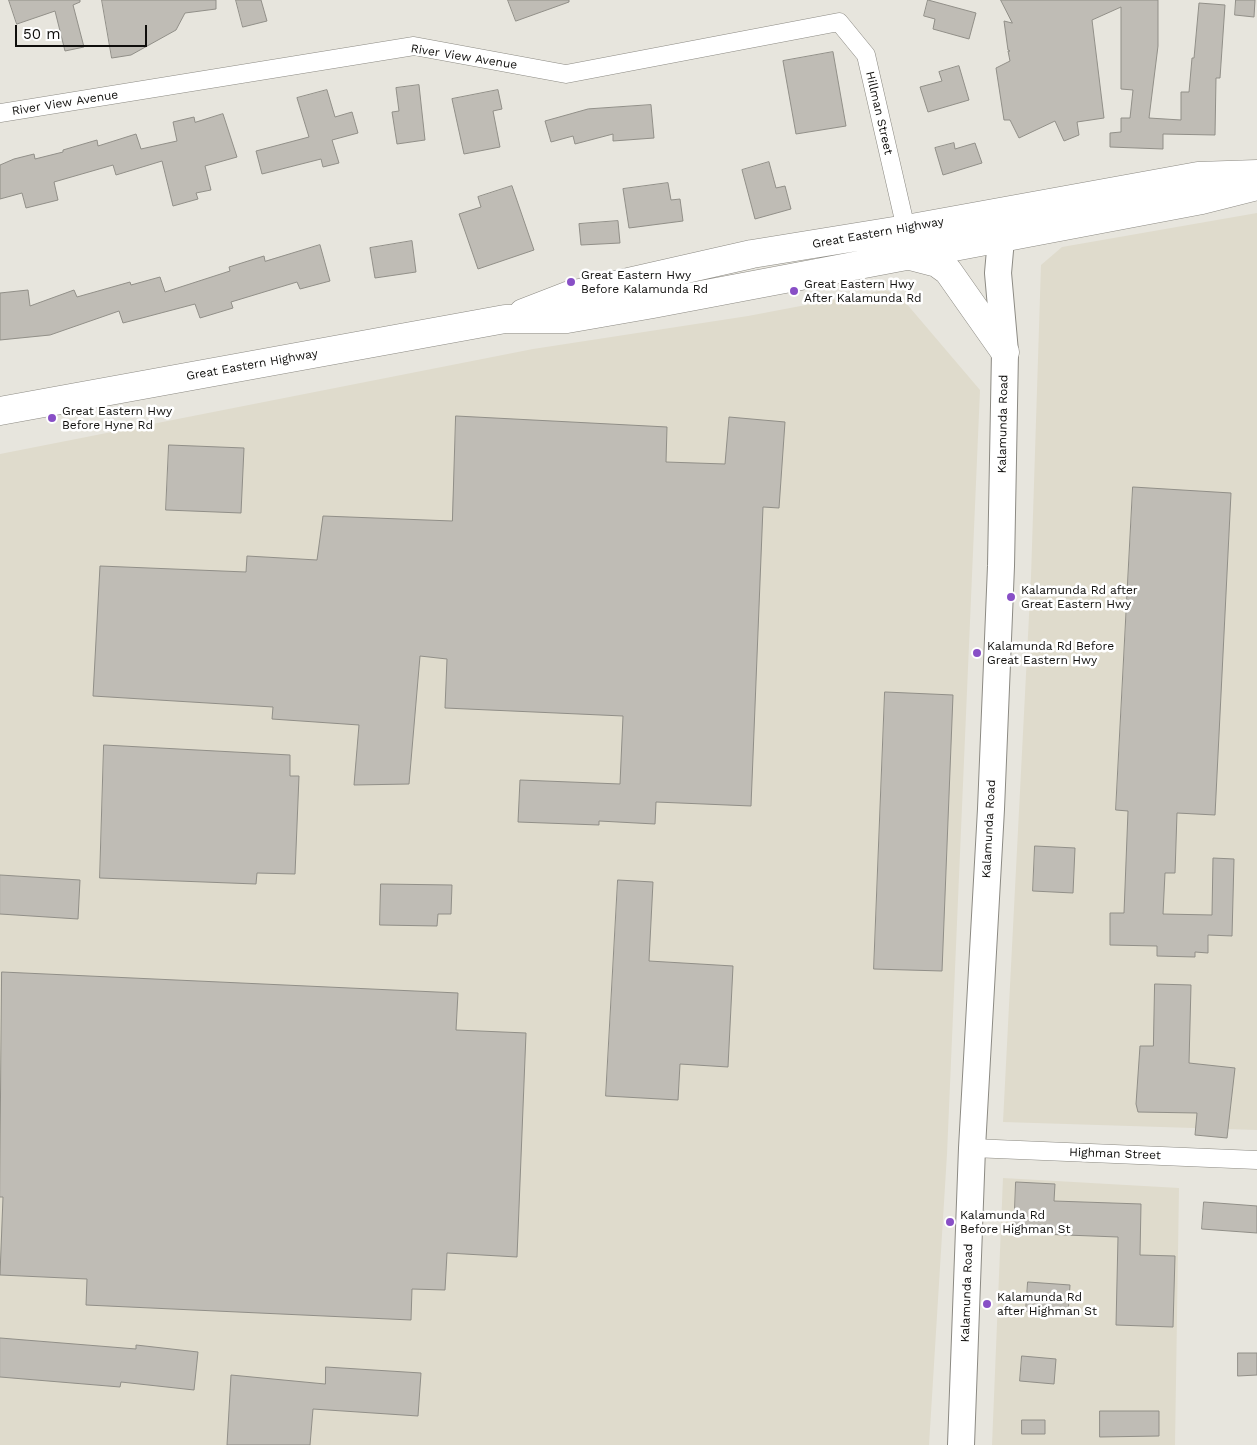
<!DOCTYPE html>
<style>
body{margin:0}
#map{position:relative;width:1257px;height:1445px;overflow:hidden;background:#e7e5dd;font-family:"Work Sans",sans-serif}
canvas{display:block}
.scale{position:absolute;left:15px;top:25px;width:132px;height:22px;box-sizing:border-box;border:2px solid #0f0e0c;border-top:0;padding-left:6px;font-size:15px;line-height:18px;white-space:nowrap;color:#0f0e0c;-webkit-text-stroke:4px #fff;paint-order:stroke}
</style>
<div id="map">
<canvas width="1257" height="1445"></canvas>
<div class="scale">50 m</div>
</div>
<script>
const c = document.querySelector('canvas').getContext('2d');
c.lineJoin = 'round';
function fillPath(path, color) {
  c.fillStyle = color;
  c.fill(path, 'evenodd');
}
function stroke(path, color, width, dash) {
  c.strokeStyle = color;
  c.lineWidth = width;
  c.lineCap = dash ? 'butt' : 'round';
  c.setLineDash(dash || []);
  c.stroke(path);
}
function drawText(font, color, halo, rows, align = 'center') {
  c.font = font + ' "Work Sans",sans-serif';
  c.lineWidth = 5;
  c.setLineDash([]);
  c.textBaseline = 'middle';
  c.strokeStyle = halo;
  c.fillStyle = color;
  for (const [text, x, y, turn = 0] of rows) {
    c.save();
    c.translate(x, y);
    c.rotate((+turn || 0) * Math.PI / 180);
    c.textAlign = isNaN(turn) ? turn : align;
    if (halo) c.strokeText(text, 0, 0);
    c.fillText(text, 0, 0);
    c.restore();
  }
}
fillPath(new Path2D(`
 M 1257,213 L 1257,1130 L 1003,1122 L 1031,577 L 1041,265 L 1062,247 Z
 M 885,290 L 900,296 L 980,390 L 947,1154 L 929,1445 L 0,1445 L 0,454 L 533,349 L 748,316 Z
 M 1003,1178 L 1179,1188 L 1175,1445 L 992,1445 Z`), '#dfdbcc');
const building = new Path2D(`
 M 9,0 L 80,0 L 80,2 L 73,5 L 84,47 L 65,51 L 55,11 L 17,24 Z
 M 102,0 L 216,0 L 216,9 L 185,13 L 176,30 L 131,55 L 112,58 Z
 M 236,0 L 261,0 L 267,21 L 243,27 Z
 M 508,0 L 569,0 L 569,2 L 516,21 Z
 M 928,0 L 976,13 L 969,39 L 933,29 L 935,19 L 924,16 Z
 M 1001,0 L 1158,0 L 1158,46 L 1149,118 L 1181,120 L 1181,92 L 1189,92 L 1192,58 L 1194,58 L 1199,3 L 1225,5 L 1220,78 L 1216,78 L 1215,135 L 1163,134 L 1163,149 L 1110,147 L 1110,133 L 1121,132 L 1121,118 L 1130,118 L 1133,90 L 1121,89 L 1121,7 L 1092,20 L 1104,118 L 1077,122 L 1079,135 L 1064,141 L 1055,121 L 1019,138 L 1010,120 L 1004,120 L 996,68 L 1010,61 L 1008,51 L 1010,51 L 1008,50 L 1004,21 L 1012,23 Z
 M 1236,0 L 1255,0 L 1254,17 L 1235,15 Z
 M 833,52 L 846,126 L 796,134 L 783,61 Z
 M 959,66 L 969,100 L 928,112 L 920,87 L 942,81 L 939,72 Z
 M 419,85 L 425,140 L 397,144 L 392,112 L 399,111 L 396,88 Z
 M 327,90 L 335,117 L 352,112 L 358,133 L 332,140 L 339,163 L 323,167 L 321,159 L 262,174 L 256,151 L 309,137 L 297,98 Z
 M 498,90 L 502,109 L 493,111 L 500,147 L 464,154 L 452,99 Z
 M 651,105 L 654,138 L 613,141 L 613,134 L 575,144 L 573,136 L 551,142 L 545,121 L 588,109 Z
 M 223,114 L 237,157 L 205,166 L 211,190 L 196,193 L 198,199 L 173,206 L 162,161 L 116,175 L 113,165 L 54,182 L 58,200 L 26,208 L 22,193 L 0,199 L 0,165 L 14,159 L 34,154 L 35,159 L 63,152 L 63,150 L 97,140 L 98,146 L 136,134 L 141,149 L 177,141 L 173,122 L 194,117 L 195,122 Z
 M 954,143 L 955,149 L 975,143 L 982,163 L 943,175 L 935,148 Z
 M 769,162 L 776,188 L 785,186 L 791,209 L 755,219 L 742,170 Z
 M 668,183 L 671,200 L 680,199 L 683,221 L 629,228 L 623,189 Z
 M 512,186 L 534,250 L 478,269 L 459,214 L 481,207 L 478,197 Z
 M 618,221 L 620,243 L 581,245 L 579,224 Z
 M 412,241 L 416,272 L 375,278 L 370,248 Z
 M 320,245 L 330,281 L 300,289 L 297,282 L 231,302 L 233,308 L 200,318 L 195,304 L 123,323 L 119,311 L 50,335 L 0,340 L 0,293 L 28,290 L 30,306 L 74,290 L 77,297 L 130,282 L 131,285 L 160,277 L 165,292 L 230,271 L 229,267 L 264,256 L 265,261 Z
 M 456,416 L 667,427 L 666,462 L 725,464 L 729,417 L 785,422 L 779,508 L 763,507 L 751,806 L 656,802 L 655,824 L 599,821 L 599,825 L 518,822 L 520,780 L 620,784 L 623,716 L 445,708 L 447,659 L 420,656 L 409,784 L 354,785 L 359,725 L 272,719 L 273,707 L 93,696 L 100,566 L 246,572 L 247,556 L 317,560 L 323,516 L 452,521 Z
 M 169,445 L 244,448 L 241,513 L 166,510 Z
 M 1133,487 L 1231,493 L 1215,815 L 1177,813 L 1175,873 L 1165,873 L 1163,914 L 1212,915 L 1213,858 L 1234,859 L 1232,936 L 1208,935 L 1208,953 L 1195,952 L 1195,957 L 1157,956 L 1157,946 L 1110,945 L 1110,913 L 1124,913 L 1128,811 L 1116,810 Z
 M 885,692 L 953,695 L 942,971 L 874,969 Z
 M 104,745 L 290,755 L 290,776 L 299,776 L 295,874 L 257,873 L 256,884 L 100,878 Z
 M 1035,846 L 1075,848 L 1073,893 L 1033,891 Z
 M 0,875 L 80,880 L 78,919 L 0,914 Z
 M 618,880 L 653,882 L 649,961 L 733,966 L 728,1067 L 680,1064 L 678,1100 L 606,1096 Z
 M 381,884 L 452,885 L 451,914 L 438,914 L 437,926 L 380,925 Z
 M 2,972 L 458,993 L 456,1030 L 526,1033 L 517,1257 L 447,1253 L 445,1290 L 412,1289 L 411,1320 L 86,1305 L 87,1279 L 0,1275 L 3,1197 L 0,1197 Z
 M 1155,984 L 1191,985 L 1189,1063 L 1235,1068 L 1227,1138 L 1195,1135 L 1197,1113 L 1138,1112 L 1136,1104 L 1140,1046 L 1153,1046 Z
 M 1016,1182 L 1055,1184 L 1054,1201 L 1141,1204 L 1140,1255 L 1175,1256 L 1173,1327 L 1116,1325 L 1118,1237 L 1014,1233 Z
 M 1204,1202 L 1257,1206 L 1257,1233 L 1202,1229 Z
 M 1028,1282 L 1070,1285 L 1068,1315 L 1026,1311 Z
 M 0,1338 L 136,1349 L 136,1345 L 198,1352 L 194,1390 L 121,1382 L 120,1387 L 0,1377 Z
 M 1238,1353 L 1257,1353 L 1257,1375 L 1238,1376 Z
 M 1022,1356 L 1056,1359 L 1054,1384 L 1020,1381 Z
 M 326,1367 L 421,1373 L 418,1416 L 313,1409 L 310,1445 L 227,1445 L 231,1375 L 325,1384 Z
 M 1100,1411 L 1159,1411 L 1159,1436 L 1100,1437 Z
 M 1022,1420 L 1045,1420 L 1045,1434 L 1022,1434 Z`);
fillPath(building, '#bfbcb5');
stroke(building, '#918f88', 1);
const street = new Path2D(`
 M 0,113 L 414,46 L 566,74 L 839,22 L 866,55 L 906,229
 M 972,1148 L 1257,1160`);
const primary = new Path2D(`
 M 961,1445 L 972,1148 L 991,809 L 1001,566 L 1005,352 L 998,273 L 1001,239 L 998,217`);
const highway = new Path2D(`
 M 910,256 L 937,263 L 948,271 L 1005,352
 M 523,313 L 567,296 L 752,254 L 906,229 L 1198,176 L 1257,174
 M 0,411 L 505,319 L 567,319 L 653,304 L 1202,200 L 1257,186`);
stroke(street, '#8c8a83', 19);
stroke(primary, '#8c8a83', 28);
stroke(highway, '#8c8a83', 29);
stroke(street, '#fff', 18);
stroke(primary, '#fff', 26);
stroke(highway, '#fff', 28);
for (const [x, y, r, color] of [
 [571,282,5,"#884fc6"],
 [794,291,5,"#884fc6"],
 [52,418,5,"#884fc6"],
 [1011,597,5,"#884fc6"],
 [977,653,5,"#884fc6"],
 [950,1222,5,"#884fc6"],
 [987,1304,5,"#884fc6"]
]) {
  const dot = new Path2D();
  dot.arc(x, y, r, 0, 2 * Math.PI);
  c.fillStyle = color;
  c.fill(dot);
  stroke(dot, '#fff', 2);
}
drawText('12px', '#0f0e0c', '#fff', [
 ["River View Avenue",464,57,9],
 ["River View Avenue",65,103,-9],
 ["Hillman Street",879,113,77],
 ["Great Eastern Highway",878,233,-10],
 ["Great Eastern Highway",252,365,-10],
 ["Kalamunda Road",1003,424,-89],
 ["Kalamunda Road",989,829,-87],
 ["Highman Street",1115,1154,2],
 ["Kalamunda Road",967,1293,-88]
]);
drawText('12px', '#0f0e0c', '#fff', [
 ["Great Eastern Hwy",581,275],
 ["Before Kalamunda Rd",581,289],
 ["Great Eastern Hwy",804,284],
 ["After Kalamunda Rd",804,298],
 ["Great Eastern Hwy",62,411],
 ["Before Hyne Rd",62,425],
 ["Kalamunda Rd after",1021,590],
 ["Great Eastern Hwy",1021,604],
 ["Kalamunda Rd Before",987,646],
 ["Great Eastern Hwy",987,660],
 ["Kalamunda Rd",960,1215],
 ["Before Highman St",960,1229],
 ["Kalamunda Rd",997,1297],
 ["after Highman St",997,1311]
], 'left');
</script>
